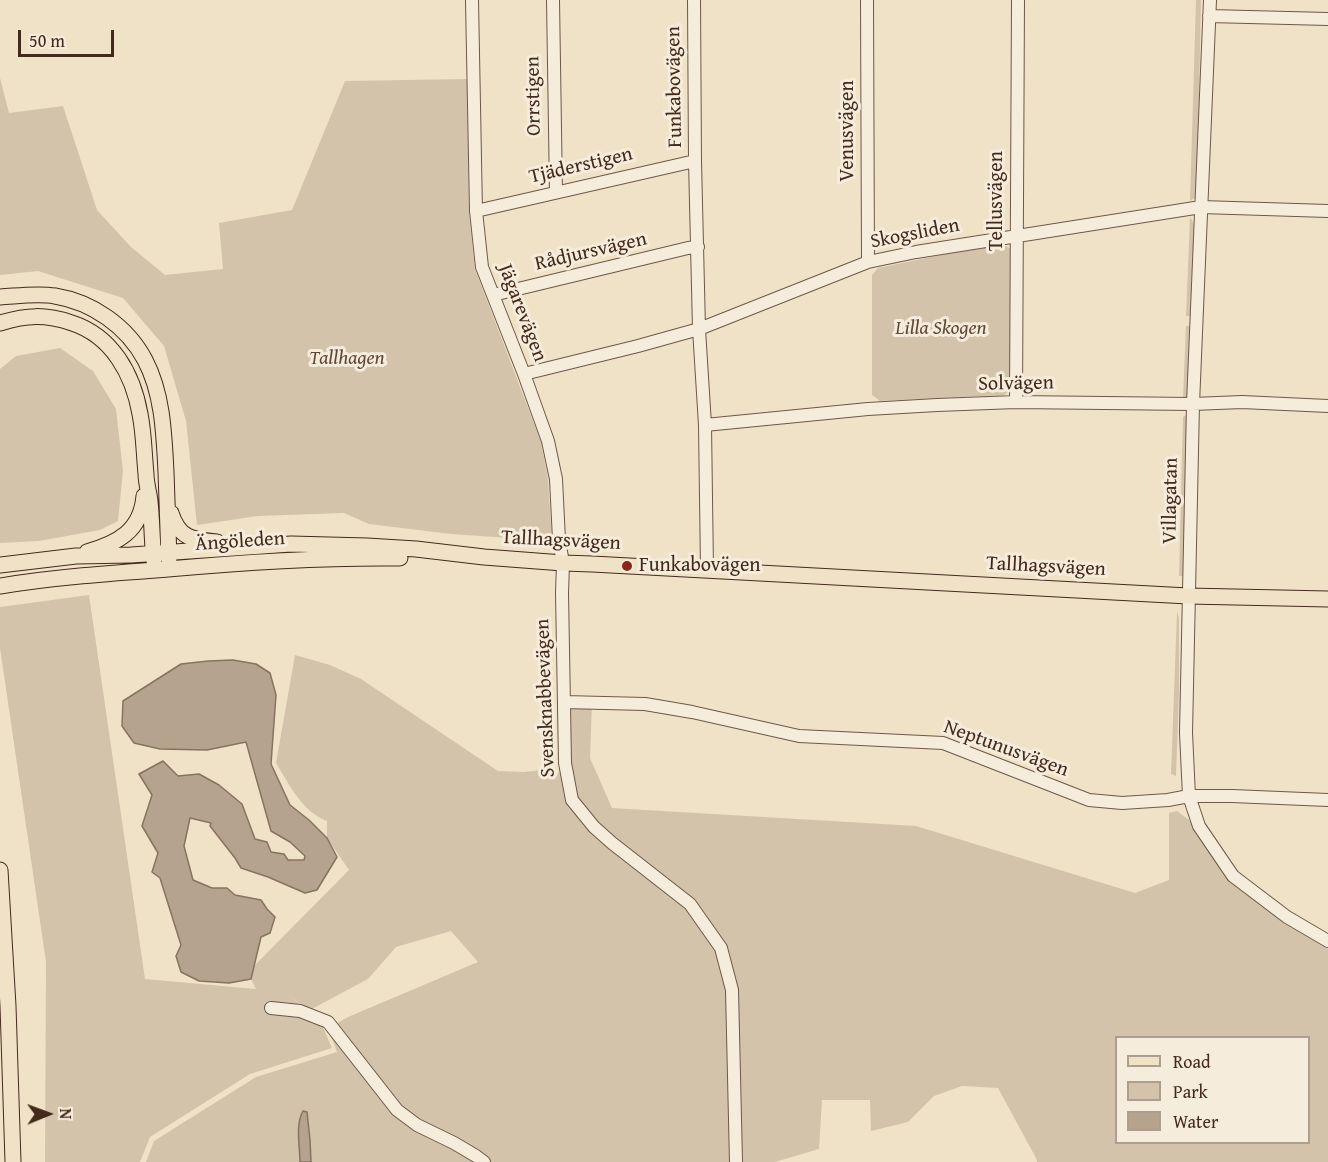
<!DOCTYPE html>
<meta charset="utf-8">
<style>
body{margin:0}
#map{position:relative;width:1328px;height:1162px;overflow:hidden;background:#f0e2c7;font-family:"Gentium Book Plus",serif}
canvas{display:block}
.legend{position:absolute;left:1115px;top:1036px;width:195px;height:108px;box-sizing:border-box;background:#f5ecdb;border:2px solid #ae9e8f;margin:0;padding:8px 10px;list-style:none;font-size:18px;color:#432a1d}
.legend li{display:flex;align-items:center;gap:12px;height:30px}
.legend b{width:30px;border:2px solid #ae9e8f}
.north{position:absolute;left:18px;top:1084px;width:60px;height:60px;-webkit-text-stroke:4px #f5ecdb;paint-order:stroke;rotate:89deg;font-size:16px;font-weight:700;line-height:24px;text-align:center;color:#432a1d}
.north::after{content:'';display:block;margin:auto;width:21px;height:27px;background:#432a1d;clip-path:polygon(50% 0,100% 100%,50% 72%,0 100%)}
.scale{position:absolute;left:18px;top:30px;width:96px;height:27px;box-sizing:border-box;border:3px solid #432a1d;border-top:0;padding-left:8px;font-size:18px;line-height:21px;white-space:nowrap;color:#432a1d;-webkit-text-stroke:4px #f5ecdb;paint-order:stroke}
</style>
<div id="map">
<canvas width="1328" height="1162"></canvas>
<ul class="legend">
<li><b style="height:8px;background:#f0e2c7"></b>Road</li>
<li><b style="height:16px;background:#d3c3aa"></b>Park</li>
<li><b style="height:16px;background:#b5a38d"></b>Water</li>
</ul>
<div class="north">N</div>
<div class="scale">50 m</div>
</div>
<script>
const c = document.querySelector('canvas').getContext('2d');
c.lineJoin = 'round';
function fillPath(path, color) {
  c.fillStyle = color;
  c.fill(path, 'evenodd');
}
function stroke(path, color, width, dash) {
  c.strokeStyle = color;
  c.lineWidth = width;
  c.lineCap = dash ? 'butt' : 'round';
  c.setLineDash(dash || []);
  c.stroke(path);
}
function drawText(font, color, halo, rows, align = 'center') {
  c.font = font + ' "Gentium Book Plus",serif';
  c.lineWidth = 6;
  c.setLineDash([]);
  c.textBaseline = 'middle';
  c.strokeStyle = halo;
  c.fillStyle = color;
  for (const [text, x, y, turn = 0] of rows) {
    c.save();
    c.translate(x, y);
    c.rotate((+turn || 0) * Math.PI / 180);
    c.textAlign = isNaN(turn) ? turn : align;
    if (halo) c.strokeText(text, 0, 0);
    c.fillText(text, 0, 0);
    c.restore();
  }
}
fillPath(new Path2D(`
 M 1196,0 L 1201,0 L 1197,196 L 1190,201 Z
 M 0,78 L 9,113 L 63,106 L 97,210 L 131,247 L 165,275 L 223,269 L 219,223 L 292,210 L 345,81 L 467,79 L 469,213 L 475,269 L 541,442 L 548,479 L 552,541 L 451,534 L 369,524 L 344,513 L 258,516 L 197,525 L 186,421 L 164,346 L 123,298 L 38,271 L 0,275 Z
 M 1190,217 L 1194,224 L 1190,316 L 1186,316 Z
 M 998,243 L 1012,249 L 1011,390 L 1004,395 L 880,401 L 872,395 L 872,275 L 878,268 Z
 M 1186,326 L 1190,326 L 1189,396 L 1183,398 Z
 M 60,348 L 93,371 L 116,409 L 123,471 L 118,521 L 100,530 L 39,541 L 0,543 L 0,369 L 16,356 Z
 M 1186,415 L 1188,417 L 1183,576 L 1179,576 L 1183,417 Z
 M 89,595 L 145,979 L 256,989 L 251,979 L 253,967 L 349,870 L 327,838 L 327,821 C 301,811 290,785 276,763 L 295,655 L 330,665 L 361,679 L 498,771 L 524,772 L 551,769 L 554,780 L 565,763 L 564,702 L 592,702 L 590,758 L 612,808 L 916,826 L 1135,893 L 1169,880 L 1169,813 L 1177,811 L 1193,823 L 1228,879 L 1290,927 L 1328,949 L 1328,1162 L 1037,1162 L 1036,1158 L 998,1088 L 962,1086 L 934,1096 L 908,1122 L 871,1131 L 870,1100 L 822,1100 L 819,1149 L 775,1162 L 311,1162 L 310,1140 L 307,1113 L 300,1148 L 300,1162 L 146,1162 L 154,1141 L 256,1077 L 337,1052 L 328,1028 L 348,1017 L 478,962 L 451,931 L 396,947 L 368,979 L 308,1011 L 289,995 L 322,1025 L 332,1048 L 250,1074 L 150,1137 L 140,1162 L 45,1162 L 46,962 L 0,648 L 0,607 ZM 1116,1038 L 1308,1038 L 1308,1142 L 1116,1142 Z
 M 1177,612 L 1179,618 L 1179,693 L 1176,776 L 1171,774 Z`), '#d3c3aa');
const water = new Path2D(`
 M 233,660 L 256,664 L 270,673 L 276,695 L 271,764 L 290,805 L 309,820 L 327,838 L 337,857 L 317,890 L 305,893 L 268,877 L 241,868 L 235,858 L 210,826 L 211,823 L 190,818 L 184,846 L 193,880 L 212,888 L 227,888 L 235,895 L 261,900 L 267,909 L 275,917 L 270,933 L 261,937 L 251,979 L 229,983 L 199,981 L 181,972 L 176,956 L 181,945 L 160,878 L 152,872 L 158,853 L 142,826 L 152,795 L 139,774 L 163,761 L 178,776 L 199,774 L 219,785 L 242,804 L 255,839 L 267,842 L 271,852 L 284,854 L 288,860 L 304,860 L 305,856 L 290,842 L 271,831 L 246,742 L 207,750 L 160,749 L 134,743 L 122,726 L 123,701 L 181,664 L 208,661 Z
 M 303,1111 L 307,1112 L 310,1140 L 311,1162 L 300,1162 C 300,1146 295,1125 303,1111 Z`);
fillPath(water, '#b5a38d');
stroke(water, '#877360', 1.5);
const minor = new Path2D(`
 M 472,0 L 476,211 L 482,267 L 524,374 L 548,441 L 556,479 L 559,540 L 563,563 L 562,593 L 565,763 L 572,800 L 594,827 L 612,843 L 690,904 L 721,948 L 732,990 L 736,1162
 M 553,0 L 556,192
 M 694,0 L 695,161 L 699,329 L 705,425 L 707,570
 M 867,0 L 868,262
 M 1210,0 L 1193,404 L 1186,733 L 1189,796 L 1199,826 L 1233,876 L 1287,917 L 1328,941
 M 1209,16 L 1328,19
 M 476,211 L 695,161
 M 493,295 L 688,248 L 698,247
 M 524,374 L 638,346 L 699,329 L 868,262 L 916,252 L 1201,207 L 1328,211
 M 1016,402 L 1018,0
 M 705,425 L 868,409 L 937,405 L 1016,402 L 1193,404 L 1242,402 L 1328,406
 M 564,702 L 645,704 L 692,712 L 799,736 L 943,743 L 1089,800 L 1122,803 L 1168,800 L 1189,796 L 1232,796 L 1328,800
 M 271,1008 L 300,1011 L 328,1022 L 397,1110 L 417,1125 L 454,1143 L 476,1156 L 484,1162`);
const major = new Path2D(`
 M 0,297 C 18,296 37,293 55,296 C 92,302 127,326 145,360 C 163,394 164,435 166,472 C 167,501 168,530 169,559
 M 0,323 C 27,315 45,314 72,323 C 112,336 133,374 140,414 C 144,434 144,454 146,474 C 146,483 149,492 150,501 C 152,521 152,541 154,561
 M 171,513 C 179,538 192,540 217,542
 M 87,552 C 118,543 141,531 144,496
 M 0,565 L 76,556 L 131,555 L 291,544 L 367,546 L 416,549 L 484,557 L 563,563 L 592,564 L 1188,596 L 1328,599
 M 0,586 C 55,577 112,573 168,569 C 245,562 322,557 400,558
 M 0,870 L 8,1006 L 13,1162`);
stroke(minor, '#6e5848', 14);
stroke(major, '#432a1d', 17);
stroke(minor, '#f5ecdb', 12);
stroke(major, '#f0e2c7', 15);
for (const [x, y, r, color] of [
 [627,566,6,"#8f2418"]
]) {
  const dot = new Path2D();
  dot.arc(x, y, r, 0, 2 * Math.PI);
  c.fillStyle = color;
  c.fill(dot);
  stroke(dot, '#f5ecdb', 2);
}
drawText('20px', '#432a1d', '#f5ecdb', [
 ["Funkabovägen",675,87,-91],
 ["Orrstigen",534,96,-91],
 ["Venusvägen",848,131,-90],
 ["Tjäderstigen",581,166,-13],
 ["Tellusvägen",997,201,-90],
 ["Skogsliden",915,234,-11],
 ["Rådjursvägen",591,252,-13],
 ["Jägarevägen",522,313,69],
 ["Solvägen",1016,384,-1],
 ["Villagatan",1171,501,-89],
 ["Tallhagsvägen",561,541,3],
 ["Ängöleden",240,542,-4],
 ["Tallhagsvägen",1046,567,3],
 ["Svensknabbevägen",546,698,-92],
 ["Neptunusvägen",1006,749,20]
]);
drawText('italic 20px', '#604939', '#f5ecdb', [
 ["Lilla Skogen",941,329],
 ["Tallhagen",347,359]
]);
drawText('20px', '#432a1d', '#f5ecdb', [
 ["Funkabovägen",639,566]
], 'left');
</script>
